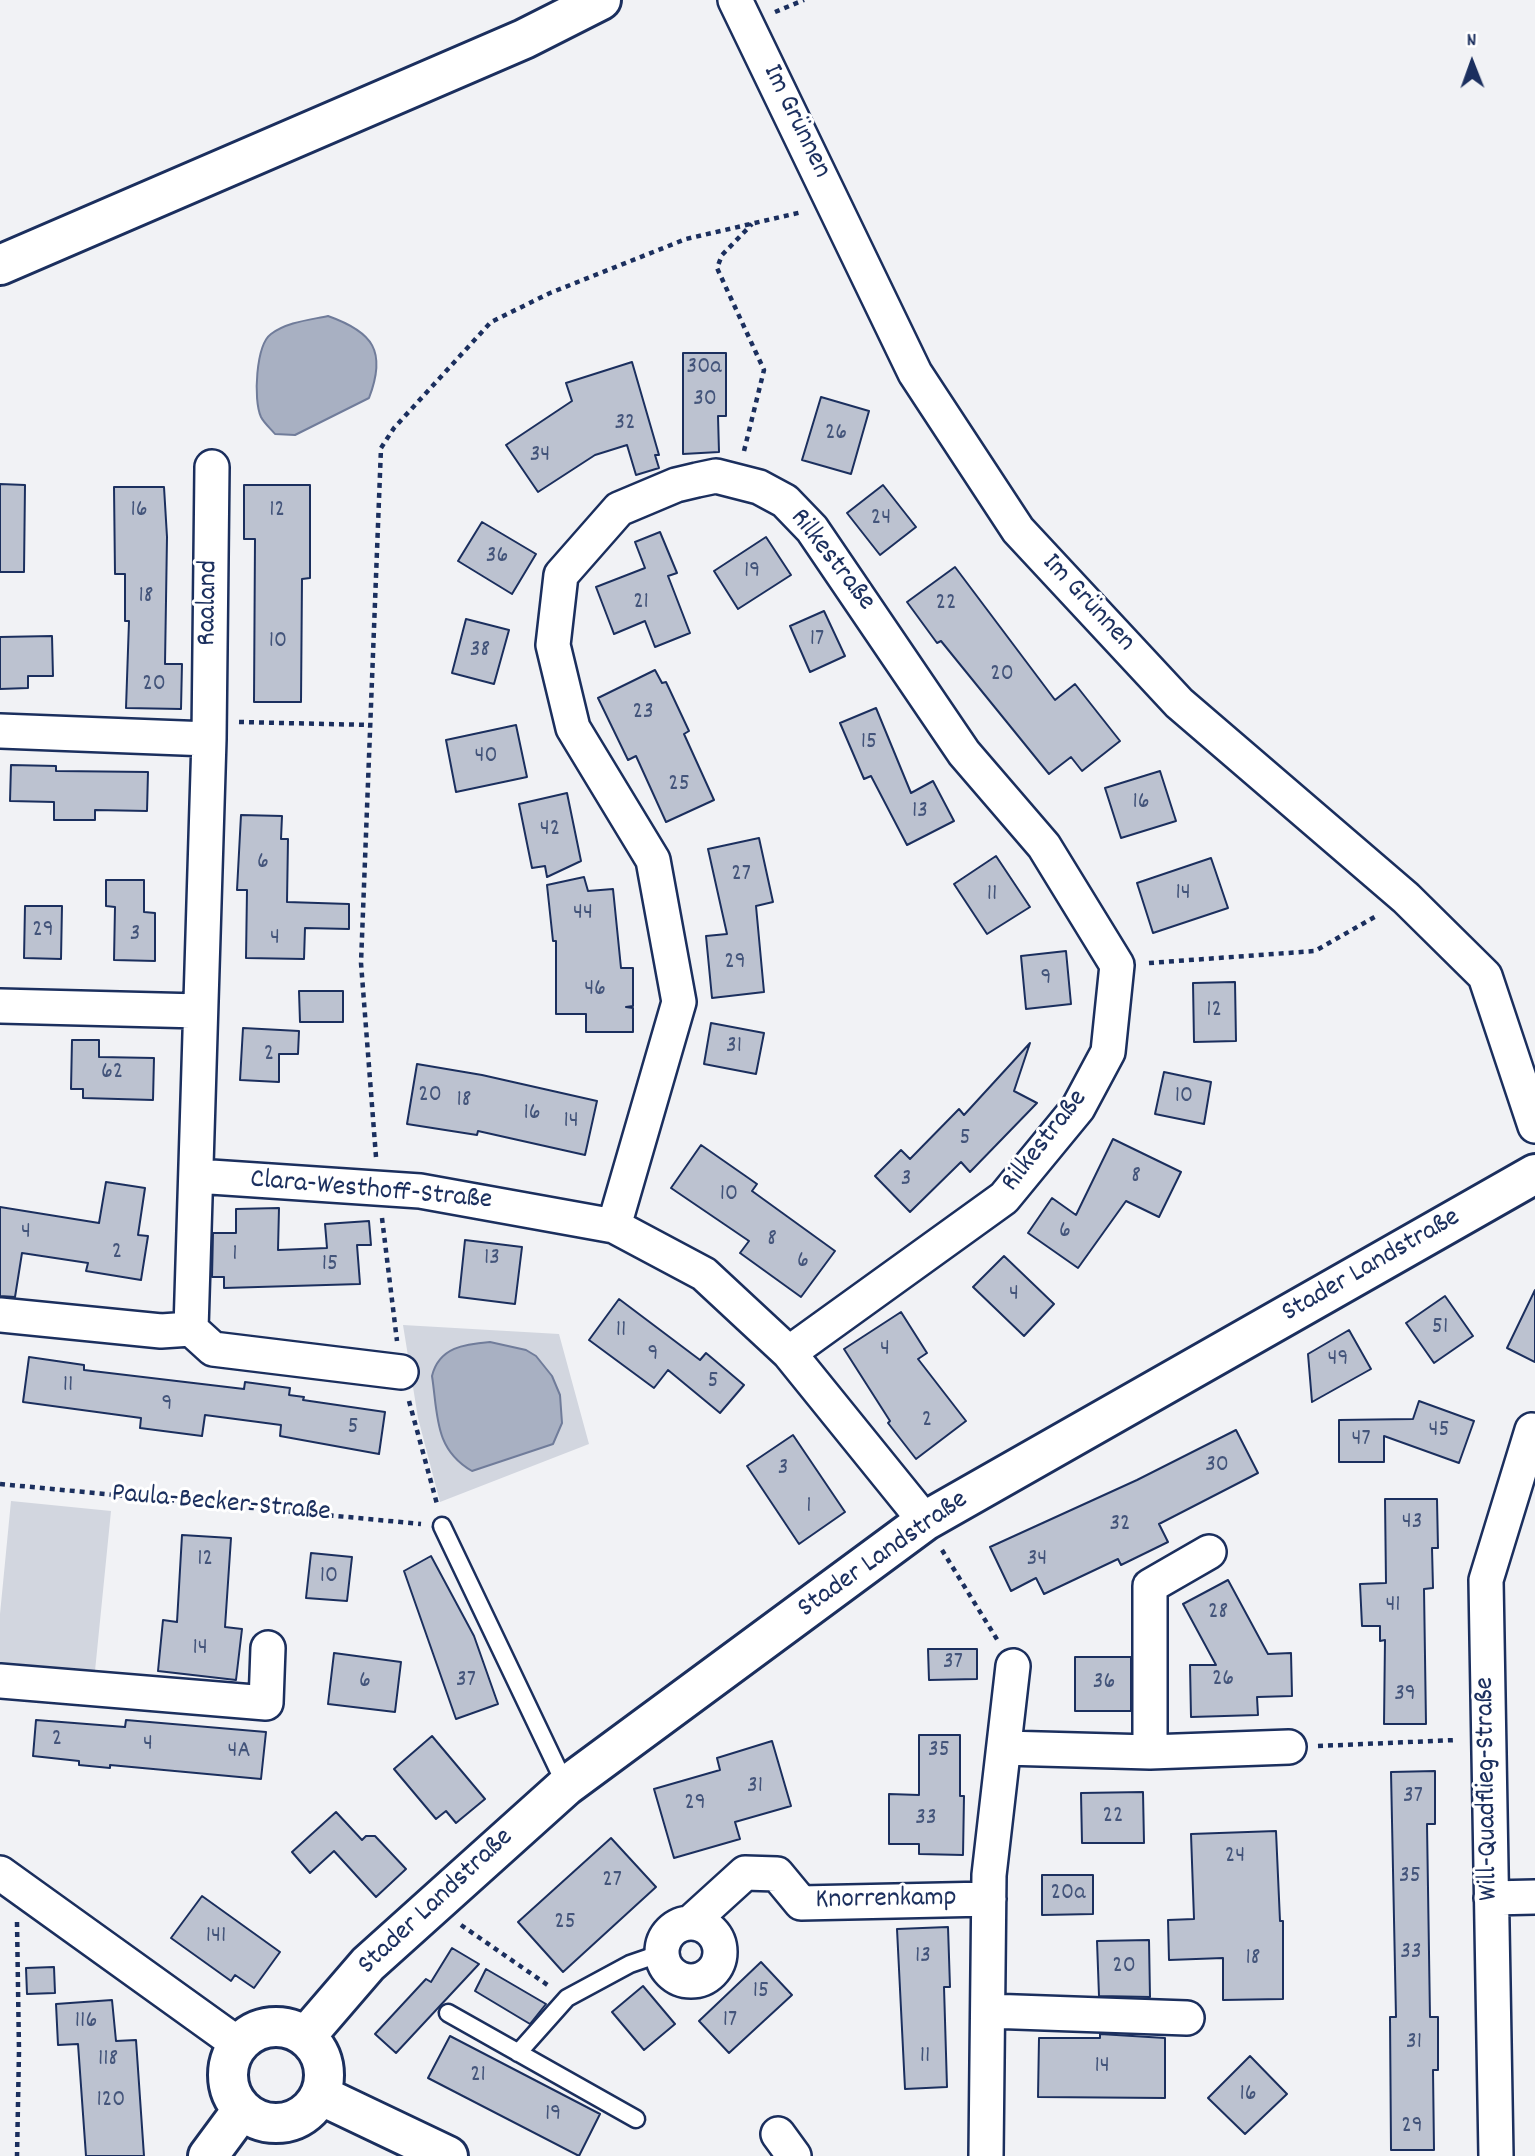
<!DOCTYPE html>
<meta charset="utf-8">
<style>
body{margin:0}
#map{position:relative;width:1535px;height:2156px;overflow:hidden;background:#f1f2f5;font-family:Dekko,sans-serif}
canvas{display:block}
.north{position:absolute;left:1437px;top:28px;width:70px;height:70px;-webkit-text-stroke:5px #fff;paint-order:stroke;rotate:359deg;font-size:19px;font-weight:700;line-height:28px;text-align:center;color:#1b2f5e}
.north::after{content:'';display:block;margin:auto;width:24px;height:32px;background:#1b2f5e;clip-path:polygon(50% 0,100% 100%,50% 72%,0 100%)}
</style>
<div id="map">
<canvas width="1535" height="2156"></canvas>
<div class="north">N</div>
</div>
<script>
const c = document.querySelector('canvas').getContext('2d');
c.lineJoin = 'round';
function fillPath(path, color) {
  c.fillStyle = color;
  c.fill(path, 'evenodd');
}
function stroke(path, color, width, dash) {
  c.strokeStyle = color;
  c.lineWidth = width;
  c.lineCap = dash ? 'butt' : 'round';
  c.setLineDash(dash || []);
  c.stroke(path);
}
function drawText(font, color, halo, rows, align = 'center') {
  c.font = font + ' Dekko,sans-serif';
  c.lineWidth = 6;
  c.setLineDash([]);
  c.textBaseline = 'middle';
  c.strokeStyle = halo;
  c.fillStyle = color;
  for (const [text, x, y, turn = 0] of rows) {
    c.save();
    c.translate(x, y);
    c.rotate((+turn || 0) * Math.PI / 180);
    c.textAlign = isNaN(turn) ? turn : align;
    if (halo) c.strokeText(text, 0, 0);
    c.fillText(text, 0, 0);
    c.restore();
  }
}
fillPath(new Path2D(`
 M 403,1325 L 559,1334 L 589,1444 L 440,1502 L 418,1418 Z
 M 11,1501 L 111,1511 L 94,1681 L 0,1671 L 0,1614 Z`), '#d2d6df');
const water = new Path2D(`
 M 328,316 C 373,332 387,351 369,398 L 295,435 L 275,434 C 271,429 264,423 261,417 C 253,400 256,345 271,334 C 287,322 309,320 328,316 Z
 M 490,1342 L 526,1350 L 536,1356 L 552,1376 L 560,1395 L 562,1423 L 553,1444 L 472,1471 C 434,1449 438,1415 432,1376 C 439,1347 465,1344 490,1342 Z`);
fillPath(water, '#a8b0c2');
stroke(water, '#707c9a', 2);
const building = new Path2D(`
 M 683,353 L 726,353 L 726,416 L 718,416 L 719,452 L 683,454 Z
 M 632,362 L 659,455 L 655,455 L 659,468 L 636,475 L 627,445 L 595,455 L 538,492 L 506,445 L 572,401 L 566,383 Z
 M 821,397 L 869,411 L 851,474 L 802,460 Z
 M 0,484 L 25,485 L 24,572 L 0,572 Z
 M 244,485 L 310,485 L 310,578 L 302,579 L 301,702 L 254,702 L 255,539 L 244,539 Z
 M 883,485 L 916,527 L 880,555 L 847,513 Z
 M 114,487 L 164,487 L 167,537 L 165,664 L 182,664 L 181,709 L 126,708 L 129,621 L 125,621 L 125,574 L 115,574 Z
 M 482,522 L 536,554 L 512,594 L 458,561 Z
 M 660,532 L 677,573 L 668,576 L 690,633 L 655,647 L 645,621 L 614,634 L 596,587 L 645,568 L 635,542 Z
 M 766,537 L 791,575 L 738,609 L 714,571 Z
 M 955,567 L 1055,700 L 1075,684 L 1120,741 L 1082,771 L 1071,757 L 1049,774 L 941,641 L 937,643 L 907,602 Z
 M 824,611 L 845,656 L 810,672 L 790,626 Z
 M 466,619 L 509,630 L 494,684 L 452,673 Z
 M 52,636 L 53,676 L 28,676 L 28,688 L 0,689 L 0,637 Z
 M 655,670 L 662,683 L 666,682 L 689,731 L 684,734 L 714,800 L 666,822 L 636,756 L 628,760 L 598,698 Z
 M 876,708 L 911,793 L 933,781 L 954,821 L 907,845 L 871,776 L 864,779 L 840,723 Z
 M 516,725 L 527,777 L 456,792 L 446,740 Z
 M 11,765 L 56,766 L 56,771 L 148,772 L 147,811 L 95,810 L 95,820 L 54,820 L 54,802 L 10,801 Z
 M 1160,771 L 1176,821 L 1121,838 L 1105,788 Z
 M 567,793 L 581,861 L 547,877 L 545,866 L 532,868 L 519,804 Z
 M 241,815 L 282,816 L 281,839 L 288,839 L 287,902 L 349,904 L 349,929 L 305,928 L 304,959 L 246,958 L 247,890 L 237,890 Z
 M 759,838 L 773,902 L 756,906 L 764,992 L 712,998 L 706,936 L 727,934 L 708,849 Z
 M 996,856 L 1030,907 L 987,934 L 954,884 Z
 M 1211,858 L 1228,908 L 1153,933 L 1137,883 Z
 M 584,877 L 588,891 L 613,889 L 621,968 L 633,968 L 633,1006 L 626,1007 L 633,1008 L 633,1032 L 586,1032 L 586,1014 L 556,1014 L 556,941 L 553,941 L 547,885 Z
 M 106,880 L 144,880 L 144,912 L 155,913 L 155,961 L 114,960 L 115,907 L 106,906 Z
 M 25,906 L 62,906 L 61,959 L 24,958 Z
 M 1066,951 L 1071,1004 L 1026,1009 L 1021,956 Z
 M 1235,982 L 1236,1041 L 1194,1042 L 1193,983 Z
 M 299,991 L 343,991 L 343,1022 L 300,1022 Z
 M 711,1023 L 764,1033 L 756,1074 L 704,1064 Z
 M 243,1028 L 299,1031 L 298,1054 L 279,1054 L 279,1082 L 240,1080 Z
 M 72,1040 L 99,1040 L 99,1057 L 154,1058 L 153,1100 L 83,1098 L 83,1089 L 71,1089 Z
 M 1030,1043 L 1014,1091 L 1037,1103 L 970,1172 L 961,1162 L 910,1212 L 875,1176 L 901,1150 L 910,1159 L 959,1109 L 964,1115 Z
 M 417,1064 L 482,1075 L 597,1101 L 585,1155 L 478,1131 L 477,1135 L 407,1124 Z
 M 1164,1072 L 1211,1082 L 1204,1124 L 1155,1114 Z
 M 1113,1139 L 1181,1172 L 1159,1217 L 1126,1201 L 1078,1268 L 1028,1233 L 1052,1198 L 1076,1215 Z
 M 701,1145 L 757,1184 L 752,1191 L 835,1251 L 801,1297 L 740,1253 L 749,1241 L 671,1188 Z
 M 106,1182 L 145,1188 L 138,1235 L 148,1236 L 141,1280 L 86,1271 L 88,1263 L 22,1253 L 15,1297 L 0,1296 L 0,1207 L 99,1223 Z
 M 279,1208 L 278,1250 L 327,1248 L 325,1224 L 369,1221 L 371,1245 L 357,1245 L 360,1284 L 224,1288 L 224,1277 L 212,1277 L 213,1233 L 236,1233 L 236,1209 Z
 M 465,1240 L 522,1247 L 515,1304 L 459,1297 Z
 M 1004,1256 L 1054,1304 L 1024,1336 L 973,1287 Z
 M 1535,1290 L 1535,1362 L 1507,1348 Z
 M 1445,1296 L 1473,1336 L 1434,1363 L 1406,1323 Z
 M 619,1299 L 700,1360 L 706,1353 L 744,1385 L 720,1413 L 668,1370 L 654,1388 L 589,1340 Z
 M 901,1312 L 927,1353 L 918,1359 L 966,1421 L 916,1459 L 888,1423 L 890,1421 L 844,1349 Z
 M 1349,1330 L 1371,1369 L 1312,1402 L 1308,1354 Z
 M 29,1357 L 84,1365 L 84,1370 L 244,1389 L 245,1382 L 290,1388 L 289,1395 L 304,1397 L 303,1400 L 385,1412 L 379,1454 L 280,1436 L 281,1425 L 205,1415 L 202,1436 L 140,1428 L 141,1418 L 23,1402 Z
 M 1419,1401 L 1474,1421 L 1459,1463 L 1384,1436 L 1384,1462 L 1339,1462 L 1339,1420 L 1413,1419 Z
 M 1236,1430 L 1258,1473 L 1159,1524 L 1168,1542 L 1121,1565 L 1118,1559 L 1044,1594 L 1036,1578 L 1011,1591 L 990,1547 L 1137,1480 Z
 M 793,1435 L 845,1512 L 799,1544 L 747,1466 Z
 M 1385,1499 L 1437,1499 L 1438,1548 L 1432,1548 L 1433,1588 L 1424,1589 L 1426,1724 L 1384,1724 L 1385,1640 L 1380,1641 L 1380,1626 L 1362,1626 L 1360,1584 L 1386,1583 Z
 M 182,1535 L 231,1538 L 225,1627 L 242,1629 L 236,1680 L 158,1671 L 163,1620 L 177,1622 Z
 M 311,1553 L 352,1557 L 347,1601 L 306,1598 Z
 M 431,1556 L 474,1636 L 498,1704 L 456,1719 L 404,1571 Z
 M 1228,1580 L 1268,1654 L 1291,1653 L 1292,1696 L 1257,1697 L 1258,1715 L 1191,1717 L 1190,1665 L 1216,1665 L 1183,1604 Z
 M 928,1649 L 977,1649 L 977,1679 L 929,1680 Z
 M 334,1653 L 401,1662 L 395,1712 L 328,1704 Z
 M 1075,1657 L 1131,1657 L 1131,1711 L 1075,1711 Z
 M 36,1720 L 125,1727 L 126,1720 L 266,1732 L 261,1779 L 110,1765 L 110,1768 L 79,1765 L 79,1761 L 33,1756 Z
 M 919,1735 L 960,1735 L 960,1796 L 964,1796 L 963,1855 L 919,1854 L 919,1844 L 889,1844 L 889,1794 L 919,1795 Z
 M 432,1736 L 485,1799 L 456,1823 L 446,1811 L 436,1819 L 394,1769 Z
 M 772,1741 L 791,1806 L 735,1822 L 740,1839 L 674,1858 L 654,1789 L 720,1770 L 717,1758 Z
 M 1435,1771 L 1435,1824 L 1427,1824 L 1430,2017 L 1438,2017 L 1438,2070 L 1433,2070 L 1434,2150 L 1391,2150 L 1390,2017 L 1396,2017 L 1391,1772 Z
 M 1143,1792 L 1144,1843 L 1082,1843 L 1081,1793 Z
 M 336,1812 L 362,1840 L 366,1836 L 375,1836 L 406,1869 L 376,1897 L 334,1851 L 310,1873 L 292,1852 Z
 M 1276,1831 L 1280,1921 L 1283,1921 L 1283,1999 L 1223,2000 L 1223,1958 L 1169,1960 L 1168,1920 L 1194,1919 L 1191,1834 Z
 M 611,1838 L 656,1887 L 563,1972 L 518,1922 Z
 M 1042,1875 L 1093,1875 L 1093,1914 L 1042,1915 Z
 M 202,1896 L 280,1952 L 254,1988 L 235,1975 L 231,1981 L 171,1938 Z
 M 948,1927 L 950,1987 L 944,1987 L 947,2087 L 905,2089 L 897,1929 Z
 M 1149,1940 L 1150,1997 L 1099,1996 L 1097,1941 Z
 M 452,1948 L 479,1964 L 396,2053 L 375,2034 L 426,1979 L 431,1982 Z
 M 761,1962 L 792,1995 L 729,2053 L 699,2021 Z
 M 54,1967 L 55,1993 L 27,1994 L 26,1968 Z
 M 486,1969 L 546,2004 L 530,2024 L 475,1991 Z
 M 643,1986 L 675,2024 L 644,2050 L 612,2012 Z
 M 112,2000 L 116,2041 L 136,2040 L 144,2156 L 86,2156 L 78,2044 L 58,2045 L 56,2004 Z
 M 1100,2034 L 1165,2038 L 1165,2098 L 1038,2097 L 1039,2038 L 1100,2038 Z
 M 450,2036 L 600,2114 L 579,2156 L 428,2078 Z
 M 1250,2056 L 1287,2094 L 1245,2134 L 1208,2098 Z`);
fillPath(building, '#bcc2d0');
stroke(building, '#1b2f5e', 2);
const service = new Path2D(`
 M 442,1526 L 566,1786
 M 448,2013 L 636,2119
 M 518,2053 L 567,1998 L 630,1964 L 662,1953`);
const minor = new Path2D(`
 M 735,0 L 915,373 L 1018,530 L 1179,703 L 1406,898 L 1485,976 L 1535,1126
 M 0,731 L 209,739
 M 0,1006 L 200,1011
 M 196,1176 L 420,1191 L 614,1226 L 704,1274 L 789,1353 L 925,1521
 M 614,1226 L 679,1002 L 653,860 L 573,728 L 553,645 L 561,575 L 619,509 L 676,485 L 697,480 L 716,476 L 759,487 L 785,501 L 812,529 L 964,753 L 1044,846 L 1117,965 L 1108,1052 L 1078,1108 L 1004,1198 L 789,1353
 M 0,1315 L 161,1331 L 191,1329 L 209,739 L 212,467
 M 191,1329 L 213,1349 L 401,1372
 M 0,1681 L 266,1703 L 268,1648
 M 1004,1748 L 1150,1752 L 1289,1747
 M 1150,1752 L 1150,1586 L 1209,1552
 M 0,1873 L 238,2044
 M 1491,1898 L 1535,1897
 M 690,1923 L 745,1873 L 777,1874 L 801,1903 L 989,1899
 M662 1952a29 29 0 1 1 58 0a29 29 0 1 1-58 0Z
 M 988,2011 L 1187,2018
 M 778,2134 L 794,2156
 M 986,2156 L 989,1875 L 1013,1666
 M 1496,2156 L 1486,1580 L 1532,1430`);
const tertiary = new Path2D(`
 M228 2075a48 48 0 1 1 96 0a48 48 0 1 1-96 0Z
 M 306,2036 L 368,1964 L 566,1786 L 925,1521 L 1535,1174
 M 320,2095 L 448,2156
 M 208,2156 L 242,2110`);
const primary = new Path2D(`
 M 0,265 L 524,39 L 601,0`);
stroke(service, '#1b2f5e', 21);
stroke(minor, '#1b2f5e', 38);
stroke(tertiary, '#1b2f5e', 44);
stroke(primary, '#1b2f5e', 44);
stroke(new Path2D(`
 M 775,12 L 804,0
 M 744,451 L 764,370 L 717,268 L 722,255 L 752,224
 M 239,722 L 371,725
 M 1149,963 L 1315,951 L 1378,915
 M 376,1157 L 361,963 L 381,448 L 394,428 L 491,322 L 550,293 L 686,239 L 802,212
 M 382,1218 L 397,1341
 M 409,1401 L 437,1504
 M 0,1484 L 421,1524
 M 942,1550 L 998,1641
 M 1318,1746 L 1456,1740
 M 17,1922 L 19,2051 L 17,2156
 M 461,1925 L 549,1986`), '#1b2f5e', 4.5, [5, 5]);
stroke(service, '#fff', 16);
stroke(minor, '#fff', 33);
stroke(tertiary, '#fff', 38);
stroke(primary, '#fff', 38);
drawText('24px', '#43547a', null, [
 ["30a",704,369],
 ["30",705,401],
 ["32",625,425],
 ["26",836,435],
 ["34",540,457],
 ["16",139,512],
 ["12",277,512],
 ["24",881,520],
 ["36",497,558],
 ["19",752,573],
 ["18",146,598],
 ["21",641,604],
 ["22",946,605],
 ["17",817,641],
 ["10",278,643],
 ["38",480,652],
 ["20",1002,676],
 ["20",154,686],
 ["23",643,714],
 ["15",869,744],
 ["40",486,758],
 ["25",679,786],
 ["16",1141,804],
 ["13",920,813],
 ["42",550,831],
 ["6",263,864],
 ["27",741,876],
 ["14",1183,895],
 ["11",992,896],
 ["44",583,915],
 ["29",43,932],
 ["3",135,936],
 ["4",275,940],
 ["29",735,964],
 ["9",1046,980],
 ["46",595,991],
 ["12",1214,1012],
 ["31",734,1048],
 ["2",269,1056],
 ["62",112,1074],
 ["20",430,1097],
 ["10",1184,1098],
 ["18",464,1102],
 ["16",532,1115],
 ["14",571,1123],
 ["5",965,1140],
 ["8",1136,1178],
 ["3",906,1181],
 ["10",729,1196],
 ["6",1065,1233],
 ["4",26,1234],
 ["8",772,1241],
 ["2",117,1254],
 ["1",235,1256],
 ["13",492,1260],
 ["6",803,1263],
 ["15",330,1266],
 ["4",1014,1296],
 ["51",1440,1329],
 ["11",621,1332],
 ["4",885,1351],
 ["9",653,1356],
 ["49",1338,1361],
 ["5",713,1383],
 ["11",68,1387],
 ["9",167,1406],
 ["2",927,1422],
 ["5",353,1429],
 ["45",1439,1432],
 ["47",1361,1441],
 ["30",1217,1467],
 ["3",783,1470],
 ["1",809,1508],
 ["43",1412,1524],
 ["32",1120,1526],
 ["12",205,1561],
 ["34",1037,1561],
 ["10",329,1578],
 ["41",1393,1607],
 ["28",1218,1614],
 ["14",200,1650],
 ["37",953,1664],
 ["26",1223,1681],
 ["37",466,1682],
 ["6",365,1683],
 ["36",1104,1684],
 ["39",1405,1696],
 ["2",57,1741],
 ["4",148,1746],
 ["35",939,1752],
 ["4A",239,1753],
 ["31",755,1788],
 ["37",1413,1798],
 ["29",695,1805],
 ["22",1113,1818],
 ["33",926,1820],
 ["24",1235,1858],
 ["35",1410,1878],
 ["27",612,1882],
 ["20a",1068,1895],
 ["25",565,1924],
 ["141",216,1938],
 ["33",1411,1954],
 ["13",923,1958],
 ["18",1253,1960],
 ["20",1124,1968],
 ["15",761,1993],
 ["17",730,2022],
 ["116",86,2023],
 ["31",1414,2044],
 ["11",925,2058],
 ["118",108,2061],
 ["14",1102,2068],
 ["21",478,2077],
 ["16",1248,2096],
 ["120",111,2102],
 ["19",553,2116],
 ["29",1412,2128]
]);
drawText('28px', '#1b2f5e', '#fff', [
 ["Im Grünnen",795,122,64],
 ["Rilkestraße",831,561,52],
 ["Raaland",210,603,-89],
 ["Im Grünnen",1087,604,47],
 ["Rilkestraße",1046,1142,-52],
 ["Clara-Westhoff-Straße",371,1192,5],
 ["Stader Landstraße",1372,1267,-30],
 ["Paula-Becker-Straße",221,1505,5],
 ["Stader Landstraße",884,1556,-35],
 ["Will-Quadflieg-Straße",1489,1789,-91],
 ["Knorrenkamp",886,1901,-1],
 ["Stader Landstraße",437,1903,-43]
]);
</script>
